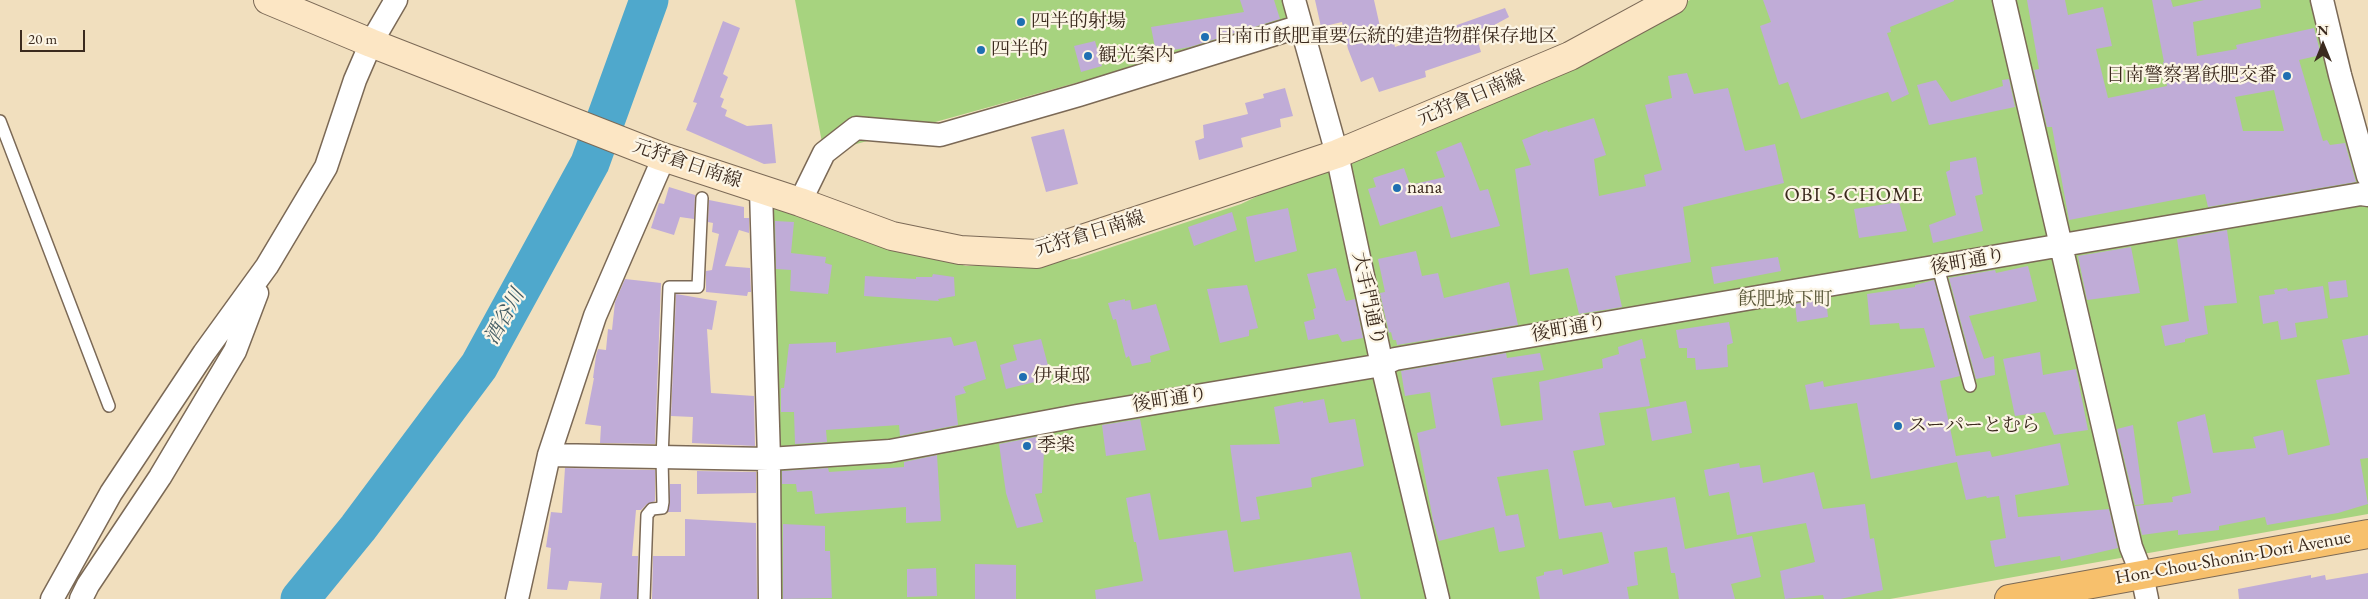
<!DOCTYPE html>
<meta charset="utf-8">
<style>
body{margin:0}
#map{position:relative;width:2368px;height:599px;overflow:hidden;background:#f1dfbe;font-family:"EB Garamond",serif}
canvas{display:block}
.north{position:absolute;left:2298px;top:20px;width:50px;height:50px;-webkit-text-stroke:4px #fcf5e5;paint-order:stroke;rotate:0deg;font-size:14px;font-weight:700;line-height:20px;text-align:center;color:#3b2a1e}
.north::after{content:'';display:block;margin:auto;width:18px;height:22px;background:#3b2a1e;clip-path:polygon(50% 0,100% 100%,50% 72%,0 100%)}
.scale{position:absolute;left:20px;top:30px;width:65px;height:22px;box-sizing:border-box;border:2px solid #3b2a1e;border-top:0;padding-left:6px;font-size:15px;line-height:18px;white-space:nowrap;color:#3b2a1e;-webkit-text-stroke:4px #fcf5e5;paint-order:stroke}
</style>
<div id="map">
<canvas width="2368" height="599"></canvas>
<div class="north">N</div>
<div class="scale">20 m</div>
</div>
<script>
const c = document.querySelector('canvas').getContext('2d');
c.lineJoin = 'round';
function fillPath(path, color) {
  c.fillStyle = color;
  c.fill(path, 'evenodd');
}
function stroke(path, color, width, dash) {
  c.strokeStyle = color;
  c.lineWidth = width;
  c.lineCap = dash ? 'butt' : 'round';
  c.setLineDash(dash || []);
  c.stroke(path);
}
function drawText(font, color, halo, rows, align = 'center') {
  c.font = font + ' "EB Garamond","Noto Serif JP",serif';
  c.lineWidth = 4.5;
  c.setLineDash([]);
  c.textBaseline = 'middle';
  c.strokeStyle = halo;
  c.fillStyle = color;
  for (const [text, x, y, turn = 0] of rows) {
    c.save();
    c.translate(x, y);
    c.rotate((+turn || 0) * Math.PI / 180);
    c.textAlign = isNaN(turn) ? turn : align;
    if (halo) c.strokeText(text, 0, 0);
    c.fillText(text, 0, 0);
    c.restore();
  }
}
fillPath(new Path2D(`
 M 795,0 L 1295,0 L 1284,25 L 824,153 Z
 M 1690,0 L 2322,0 L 2368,176 L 2368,514 L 1890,599 L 769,599 L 761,205 L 966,266 L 1076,259 L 1241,204 L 1418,120 Z`), '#a7d37f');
stroke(new Path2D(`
 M 300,599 L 358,528 L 479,366 L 590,163 L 649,0`), '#4fa8cc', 39);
fillPath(new Path2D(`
 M 1240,0 L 1274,0 L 1280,19 L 1190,47 L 1156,53 L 1151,27 L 1244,12 Z
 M 1315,0 L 1374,0 L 1381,31 L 1391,29 L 1395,47 L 1505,8 L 1509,17 L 1476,35 L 1481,52 L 1425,71 L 1426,77 L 1379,92 L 1373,77 L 1361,82 L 1348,49 L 1342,22 L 1321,27 Z
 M 1763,0 L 1954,0 L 1954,1 L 1890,27 L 1891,32 L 1887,33 L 1909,94 L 1892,102 L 1888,92 L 1801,119 L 1788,82 L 1779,85 L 1760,26 L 1771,22 Z
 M 2027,0 L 2065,0 L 2068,15 L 2103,7 L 2112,46 L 2096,49 L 2108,98 L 2167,86 L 2163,62 L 2164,62 L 2152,0 L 2171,0 L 2173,7 L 2204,0 L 2260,0 L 2261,8 L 2193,22 L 2197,56 L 2237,49 L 2236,45 L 2314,28 L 2321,55 L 2299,60 L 2323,141 L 2327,140 L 2330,145 L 2345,143 L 2356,182 L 2208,207 L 2205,194 L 2069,220 L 2052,127 L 2047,127 L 2034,70 L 2039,69 ZM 2274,90 L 2284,131 L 2243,131 L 2235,97 Z
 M 723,21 L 740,28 L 723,74 L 728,77 L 720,97 L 724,99 L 721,107 L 727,110 L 725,116 L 747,126 L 772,124 L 776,163 L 764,164 L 686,130 L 697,103 L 693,102 Z
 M 1095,41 L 1102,66 L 1081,72 L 1074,46 Z
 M 1687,73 L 1694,94 L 1728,88 L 1745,151 L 1775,144 L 1784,183 L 1683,207 L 1691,262 L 1615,276 L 1622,307 L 1579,314 L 1568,268 L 1530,275 L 1515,169 L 1531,165 L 1522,140 L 1547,130 L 1548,132 L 1594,118 L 1606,155 L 1594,159 L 1599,196 L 1646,186 L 1644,175 L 1662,170 L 1645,105 L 1672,98 L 1668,76 Z
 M 2009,79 L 2015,107 L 1929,125 L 1917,85 L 1936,80 L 1951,102 L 2003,86 L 2002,80 Z
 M 1285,88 L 1293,116 L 1280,119 L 1281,127 L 1241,138 L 1243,147 L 1199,160 L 1195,141 L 1204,138 L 1203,125 L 1248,114 L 1245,103 L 1264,98 L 1263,94 Z
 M 1064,129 L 1078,184 L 1046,192 L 1031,137 Z
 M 1461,142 L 1480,191 L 1488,189 L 1500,226 L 1451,238 L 1442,206 L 1380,226 L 1368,189 L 1376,187 L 1373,178 L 1404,168 L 1410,185 L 1445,177 L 1436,152 Z
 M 1976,157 L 1983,194 L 1975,196 L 1983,231 L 1933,243 L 1929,225 L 1956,215 L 1946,172 L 1950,170 L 1950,162 Z
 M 669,187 L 695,195 L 694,219 L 680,217 L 674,235 L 651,228 L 659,203 L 664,204 Z
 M 709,200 L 744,207 L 744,218 L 749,218 L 749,233 L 739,230 L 725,266 L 750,268 L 751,292 L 748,292 L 747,296 L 706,292 L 706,271 L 712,270 L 719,234 L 712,232 L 713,223 L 708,222 Z
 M 1899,202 L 1907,231 L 1859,238 L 1854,209 Z
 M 1288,208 L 1297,251 L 1255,262 L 1246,217 Z
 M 1232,212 L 1237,230 L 1194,246 L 1188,227 Z
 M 775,221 L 794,222 L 791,253 L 826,257 L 825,263 L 832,265 L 828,294 L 790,291 L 791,270 L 776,269 Z
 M 2227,230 L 2237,303 L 2204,306 L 2208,334 L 2185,339 L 2185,342 L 2165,346 L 2161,326 L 2189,321 L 2177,239 Z
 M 2131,247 L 2140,293 L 2087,300 L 2078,256 Z
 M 1416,251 L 1422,276 L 1438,273 L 1444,298 L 1509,282 L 1518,325 L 1397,345 L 1396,340 L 1393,340 L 1391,332 L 1389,333 L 1380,293 L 1385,292 L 1378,259 Z
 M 1778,257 L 1781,271 L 1714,284 L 1711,267 Z
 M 2028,266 L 2037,301 L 1969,316 L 1984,359 L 1994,356 L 1995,375 L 1976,379 L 1949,278 L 1995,270 L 1996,273 Z
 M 1336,268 L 1346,301 L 1355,299 L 1363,338 L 1342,342 L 1338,334 L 1308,340 L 1304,322 L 1315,319 L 1313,309 L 1316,308 L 1307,274 Z
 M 933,274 L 954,277 L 955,296 L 938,299 L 939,301 L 864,296 L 865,276 L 916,279 L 916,277 L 932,277 Z
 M 625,279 L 661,283 L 655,444 L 600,443 L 601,426 L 585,424 L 594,378 L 593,378 L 596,356 L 598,349 L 606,350 L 608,329 L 612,330 L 615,302 Z
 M 1934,280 L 1960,376 L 1940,381 L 1956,456 L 1990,451 L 1992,457 L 2060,443 L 2069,485 L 2015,495 L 2018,517 L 2109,509 L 2118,548 L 2061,561 L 2060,556 L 1995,567 L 1990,541 L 2006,538 L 1999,496 L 1987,498 L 1986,496 L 1966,500 L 1957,462 L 1871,479 L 1857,403 L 1810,410 L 1805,385 L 1823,381 L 1824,387 L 1935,367 L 1924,328 L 1900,329 L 1899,323 L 1870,325 L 1867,294 L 1915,287 L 1915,285 Z
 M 2346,280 L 2348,297 L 2330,299 L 2328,282 Z
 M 1247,285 L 1258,328 L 1249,330 L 1249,336 L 1220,343 L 1207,289 Z
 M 2323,286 L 2328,318 L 2295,323 L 2297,337 L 2281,340 L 2278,321 L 2263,324 L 2259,296 L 2275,294 L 2274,290 L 2287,288 L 2288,291 Z
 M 676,294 L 717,301 L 712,330 L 707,329 L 711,393 L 754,396 L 755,446 L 692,443 L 693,417 L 671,416 Z
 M 1125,299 L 1125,301 L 1130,300 L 1132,310 L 1156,304 L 1170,350 L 1150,356 L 1151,362 L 1132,366 L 1129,356 L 1126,358 L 1116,319 L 1113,320 L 1108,303 Z
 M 1826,299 L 1828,317 L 1797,322 L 1795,304 Z
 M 1729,322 L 1733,343 L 1727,345 L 1728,367 L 1696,370 L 1695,358 L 1687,358 L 1687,348 L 1679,348 L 1676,330 Z
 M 2368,335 L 2368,458 L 2360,459 L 2368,504 L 2338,513 L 2267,525 L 2265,517 L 2219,526 L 2219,530 L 2178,535 L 2178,530 L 2142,535 L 2135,506 L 2173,502 L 2172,497 L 2191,493 L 2177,422 L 2205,414 L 2213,453 L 2256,448 L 2253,437 L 2283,430 L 2288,455 L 2330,445 L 2316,380 L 2350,374 L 2342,340 Z
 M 951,337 L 954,346 L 976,341 L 986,379 L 963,387 L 966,393 L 955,396 L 958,425 L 900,436 L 899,425 L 826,430 L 827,442 L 795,444 L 794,412 L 781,412 L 781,388 L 784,388 L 789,344 L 836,342 L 836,353 Z
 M 1041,339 L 1050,373 L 1043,376 L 1043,380 L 1006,389 L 1000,365 L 1017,360 L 1013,345 Z
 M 1642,339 L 1646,358 L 1640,359 L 1650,406 L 1599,413 L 1605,445 L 1573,451 L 1585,506 L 1611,502 L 1613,508 L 1675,497 L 1685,549 L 1752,536 L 1761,577 L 1731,584 L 1735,599 L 1679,599 L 1675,573 L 1671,573 L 1667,547 L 1634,552 L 1638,585 L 1627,587 L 1629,599 L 1540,599 L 1536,577 L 1544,575 L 1544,572 L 1562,569 L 1563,575 L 1609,563 L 1602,532 L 1559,539 L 1548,469 L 1497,477 L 1506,516 L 1518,514 L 1525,547 L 1499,552 L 1494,527 L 1439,541 L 1433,520 L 1417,433 L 1436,428 L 1430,392 L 1405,396 L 1401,371 L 1506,353 L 1507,358 L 1540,353 L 1544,370 L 1492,378 L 1501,426 L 1543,420 L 1539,382 L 1603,368 L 1602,359 L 1619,354 L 1618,347 Z
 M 2040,352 L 2043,375 L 2076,369 L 2088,430 L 2054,435 L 2045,412 L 2015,416 L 2003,359 Z
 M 1324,399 L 1329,423 L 1355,419 L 1364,466 L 1311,478 L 1312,487 L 1256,497 L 1260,519 L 1241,522 L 1230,445 L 1280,444 L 1274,407 L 1303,401 L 1303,403 Z
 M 1686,401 L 1692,433 L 1652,441 L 1646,409 Z
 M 1140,419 L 1146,450 L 1106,456 L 1102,425 Z
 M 2133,425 L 2144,504 L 2135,505 L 2117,429 Z
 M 1051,434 L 1054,447 L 1044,450 L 1042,493 L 1035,494 L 1043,522 L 1017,528 L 1006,493 L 999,444 Z
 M 937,455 L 941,521 L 906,523 L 906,507 L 815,514 L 812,491 L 797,492 L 796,484 L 782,484 L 782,471 L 828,468 L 829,472 L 904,467 L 904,462 Z
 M 1739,463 L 1740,468 L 1760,465 L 1763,483 L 1814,472 L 1823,509 L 1865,504 L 1870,539 L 1874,538 L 1883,590 L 1840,599 L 1824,599 L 1823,595 L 1785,599 L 1780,571 L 1815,562 L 1806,523 L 1737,535 L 1729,492 L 1709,496 L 1704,470 Z
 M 565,468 L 655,470 L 655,501 L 647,504 L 641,510 L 636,510 L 632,556 L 638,556 L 637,599 L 600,599 L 602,583 L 569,581 L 567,590 L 547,589 L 551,548 L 546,547 L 551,512 L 562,513 Z
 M 697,471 L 756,472 L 756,493 L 697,494 Z
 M 670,484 L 681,484 L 681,512 L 668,512 Z
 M 1150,493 L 1159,540 L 1227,530 L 1234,572 L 1351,552 L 1361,599 L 1096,599 L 1095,590 L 1143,581 L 1136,542 L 1134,542 L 1126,498 Z
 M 685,519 L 756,523 L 757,599 L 652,599 L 653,556 L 685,556 Z
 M 783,524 L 825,526 L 825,551 L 830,551 L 832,598 L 783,599 Z
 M 975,564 L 1016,565 L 1016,599 L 975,599 Z
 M 936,568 L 937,596 L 907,597 L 907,569 Z
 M 2368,573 L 2368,599 L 2239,599 L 2238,589 L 2311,575 L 2311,578 L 2325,575 L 2326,580 Z`), '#c0acd7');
const service = new Path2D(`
 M 0,121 L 109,406
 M 1938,267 L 1970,386
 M 644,599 L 647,515 L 652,509 L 662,508 L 663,502 L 662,458 L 669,287 L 698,287 L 702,198`);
const minor = new Path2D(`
 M 1294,0 L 1337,154 L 1382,365 L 1438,599
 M 2004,0 L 2131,547 L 2142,575 L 2147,599
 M 2322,0 L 2340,75 L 2368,176
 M 761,190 L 769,459 L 770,599
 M 800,202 L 824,153 L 856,128 L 940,135 L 1079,95 L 1301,26
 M 549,455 L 769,459 L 890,451 L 1077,416 L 1382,365 L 1395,359 L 2361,194 L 2368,195
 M 52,599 L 111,493 L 204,353 L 267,266 L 326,167 L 355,80 L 371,43 L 396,0
 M 81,599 L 88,585 L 160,477 L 235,351 L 257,293
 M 517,599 L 549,455 L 595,316 L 664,157`);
const secondary = new Path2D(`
 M 268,0 L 371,43 L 660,156 L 800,202 L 892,236 L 960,250 L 1037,254 L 1337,154 L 1570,56 L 1673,0`);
const trunk = new Path2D(`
 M 2009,599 L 2368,534`);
stroke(service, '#7b6956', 14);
stroke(minor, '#7b6956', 25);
stroke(secondary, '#7b6956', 30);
stroke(trunk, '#7b6956', 30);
stroke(service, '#fff', 11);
stroke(minor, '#fff', 22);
stroke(secondary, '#fce6c4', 28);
stroke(trunk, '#f7c06c', 28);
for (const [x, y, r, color] of [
 [1021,22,5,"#1f6fb2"],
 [1205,37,5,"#1f6fb2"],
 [981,50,5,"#1f6fb2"],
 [1088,56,5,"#1f6fb2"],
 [2287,76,5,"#1f6fb2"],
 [1397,188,5,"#1f6fb2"],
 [1023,377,5,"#1f6fb2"],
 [1898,426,5,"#1f6fb2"],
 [1027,446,5,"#1f6fb2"]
]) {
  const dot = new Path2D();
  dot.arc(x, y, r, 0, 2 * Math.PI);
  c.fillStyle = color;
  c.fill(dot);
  stroke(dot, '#fcf5e5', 2);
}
drawText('19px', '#3b2a1e', '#fcf5e5', [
 ["四半的射場",1031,22],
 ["日南市飫肥重要伝統的建造物群保存地区",1215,37],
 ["四半的",991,50],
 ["観光案内",1098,56],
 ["日南警察署飫肥交番",2277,76,"right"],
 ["nana",1407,188],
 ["伊東邸",1033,377],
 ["スーパーとむら",1908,426],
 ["季楽",1037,446]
], 'left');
drawText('19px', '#3b2a1e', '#fcf5e5', [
 ["元狩倉日南線",1471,98,-23],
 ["元狩倉日南線",687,164,19],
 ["元狩倉日南線",1090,234,-17],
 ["後町通り",1968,262,-10],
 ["大手門通り",1368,299,78],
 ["後町通り",1569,329,-10],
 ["後町通り",1170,400,-9],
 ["Hon-Chou-Shonin-Dori Avenue",2233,558,-10]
]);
drawText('19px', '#565436', '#fcf5e5', [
 ["飫肥城下町",1785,300]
]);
c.letterSpacing = '1px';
drawText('20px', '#3b2a1e', '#fcf5e5', [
 ["OBI 5-CHOME",1854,196]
]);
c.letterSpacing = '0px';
drawText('italic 20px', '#435c64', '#fcf5e5', [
 ["酒谷川",505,317,-61]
]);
</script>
